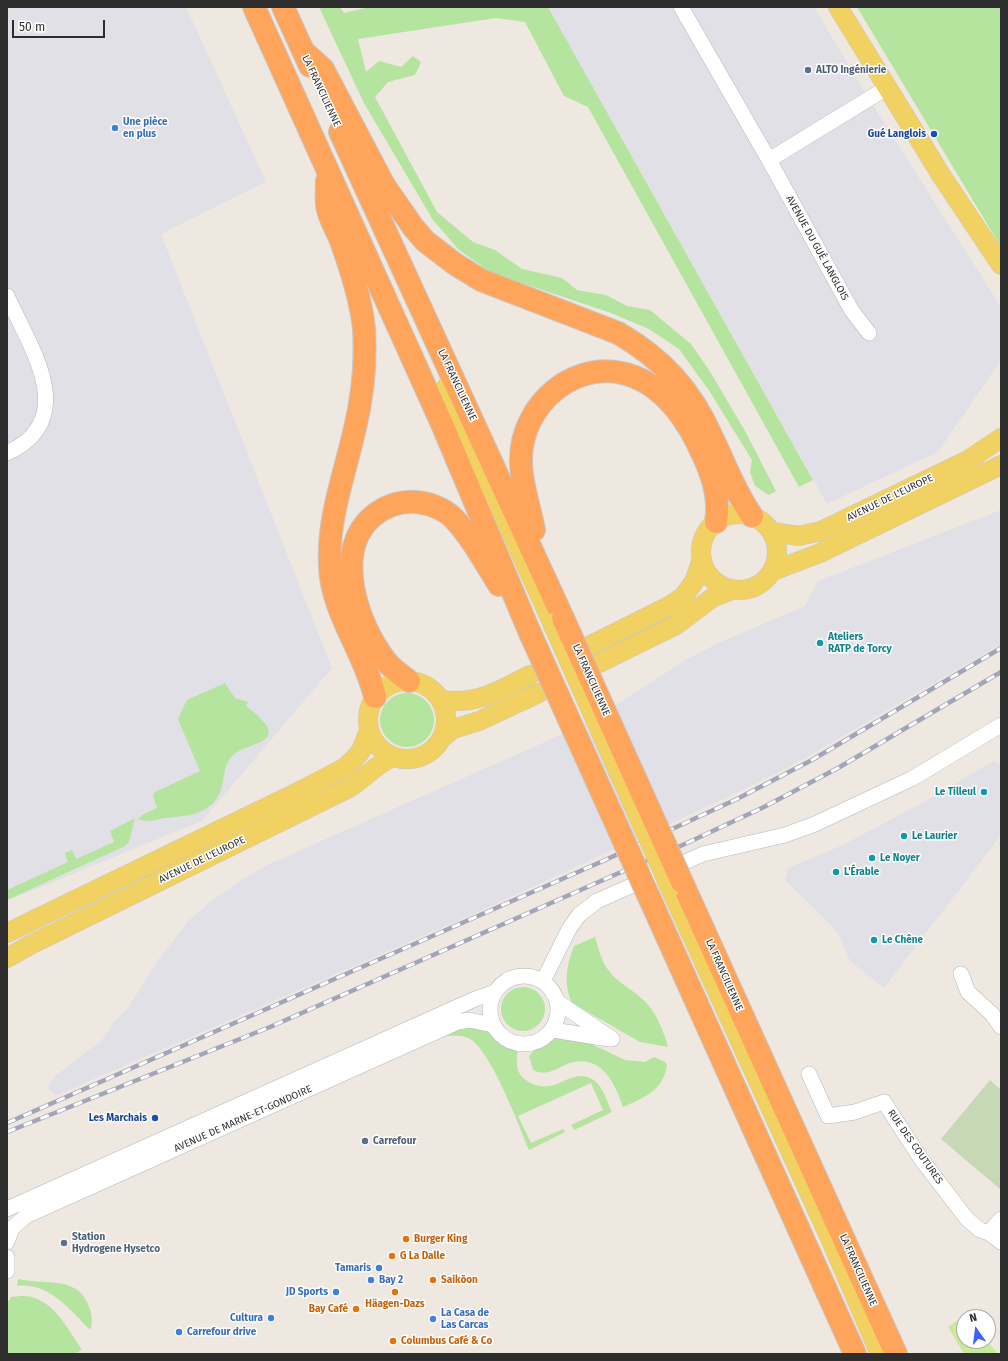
<!DOCTYPE html>
<meta charset="utf-8">
<style>
body{margin:0}
#map{position:relative;width:1008px;height:1361px;overflow:hidden;background:#eee8e0;font-family:"Fira Sans",sans-serif}
canvas{display:block}
.frame{position:absolute;inset:0;border:8px solid #2d2d2d;pointer-events:none}
.north{position:absolute;left:956px;top:1309px;width:40px;height:40px;box-sizing:border-box;background:#fff;border:1px solid #ababab;border-radius:50%;rotate:346deg;font-size:11px;font-weight:700;line-height:16px;text-align:center;color:#2d2d2d}
.north::after{content:'';display:block;margin:auto;width:14px;height:18px;background:#4161fa;clip-path:polygon(50% 0,100% 100%,50% 72%,0 100%)}
.scale{position:absolute;left:12px;top:20px;width:93px;height:18px;box-sizing:border-box;border:2px solid #2d2d2d;border-top:0;padding-left:5px;font-size:12px;line-height:14px;white-space:nowrap;color:#2d2d2d;-webkit-text-stroke:3px #fff;paint-order:stroke}
</style>
<div id="map">
<canvas width="1008" height="1361"></canvas>
<div class="frame"></div>
<div class="north">N</div>
<div class="scale">50 m</div>
</div>
<script>
const c = document.querySelector('canvas').getContext('2d');
c.lineJoin = 'round';
function fillPath(path, color) {
  c.fillStyle = color;
  c.fill(path, 'evenodd');
}
function stroke(path, color, width, dash) {
  c.strokeStyle = color;
  c.lineWidth = width;
  c.lineCap = dash ? 'butt' : 'round';
  c.setLineDash(dash || []);
  c.stroke(path);
}
function drawText(font, color, halo, rows, align = 'center') {
  c.font = font + ' "Fira Sans",sans-serif';
  c.lineWidth = 3;
  c.setLineDash([]);
  c.textBaseline = 'middle';
  c.strokeStyle = halo;
  c.fillStyle = color;
  for (const [text, x, y, turn = 0] of rows) {
    c.save();
    c.translate(x, y);
    c.rotate((+turn || 0) * Math.PI / 180);
    c.textAlign = isNaN(turn) ? turn : align;
    if (halo) c.strokeText(text, 0, 0);
    c.fillText(text, 0, 0);
    c.restore();
  }
}
fillPath(new Path2D(`
 M 7,7 L 186,7 L 266,182 L 161,234 L 332,668 L 202,821 L 7,901 Z
 M 548,7 L 814,7 L 869,99 L 1001,307 L 1001,360 L 938,452 L 827,504 Z
 M 1001,510 L 1001,644 L 800,761 L 728,797 L 478,912 L 55,1096 L 47,1087 L 54,1077 L 102,1040 L 114,1022 L 128,1008 L 158,960 L 190,919 L 211,901 L 245,878 L 269,864 L 556,737 L 616,705 L 684,661 L 716,644 L 805,606 L 818,581 Z
 M 994,761 L 1001,766 L 1001,835 L 884,988 L 850,961 L 839,935 L 832,926 L 785,880 L 788,868 L 843,845 L 927,800 Z`), '#e2e0e7');
fillPath(new Path2D(`
 M 319,7 L 340,7 L 344,13 L 370,7 L 548,7 L 813,480 L 799,487 L 588,107 L 564,96 L 525,22 L 496,18 L 358,39 L 366,72 L 379,61 L 401,67 L 413,56 L 421,62 L 415,75 L 388,82 L 375,97 L 437,212 L 473,242 L 495,250 L 522,269 L 562,278 L 577,290 L 606,295 L 627,306 L 650,310 L 691,344 L 709,370 L 745,431 L 776,491 L 769,495 L 755,486 L 750,472 L 752,460 L 710,392 L 679,349 L 649,329 L 611,313 L 492,273 L 459,250 L 433,220 L 364,103 Z
 M 857,7 L 1001,7 L 1001,247 Z
 M 225,683 L 235,698 L 248,702 L 246,706 C 301,748 241,739 229,760 C 222,771 225,786 217,798 C 205,816 184,816 165,818 C 153,820 150,823 138,819 L 142,815 L 157,808 L 153,796 L 155,792 L 200,771 L 178,719 L 187,700 Z
 M380 720a27 27 0 1 1 54 0a27 27 0 1 1-54 0Z
 M 135,818 L 129,842 L 125,846 L 7,900 L 7,890 L 68,862 L 65,853 L 72,850 L 76,859 L 114,842 L 110,831 Z
 M 595,937 C 599,949 601,961 609,971 C 617,982 630,988 640,997 C 655,1009 663,1029 668,1047 L 640,1042 L 572,1003 C 563,984 567,964 574,946 Z
 M501 1009a22 22 0 1 1 44 0a22 22 0 1 1-44 0Z
 M 466,1026 L 487,1029 L 500,1042 L 518,1049 C 516,1060 515,1073 526,1080 C 555,1100 569,1066 592,1079 C 603,1085 607,1102 612,1112 L 574,1130 L 571,1125 L 603,1110 L 591,1083 L 518,1116 L 531,1143 L 563,1129 L 565,1132 L 529,1150 C 519,1126 490,1047 468,1038 C 461,1035 453,1036 446,1036 L 445,1034 Z
 M 556,1037 L 585,1041 L 625,1060 L 645,1062 L 654,1057 L 665,1062 L 667,1065 C 663,1091 645,1097 623,1107 C 615,1084 603,1056 573,1062 C 558,1066 549,1078 533,1070 L 529,1056 C 535,1048 548,1042 556,1037 Z
 M 18,1279 C 46,1286 79,1274 90,1309 C 92,1316 93,1324 90,1330 C 70,1310 49,1282 17,1286 Z
 M 21,1296 C 52,1295 67,1328 82,1350 L 74,1354 L 7,1354 L 7,1304 L 11,1297 Z`), '#b4e49d');
fillPath(new Path2D(`
 M 990,1080 L 1001,1090 L 1001,1190 L 941,1139 Z`), '#c7d8b7');
fillPath(new Path2D(`
 M 965,1315 L 964,1341 L 987,1341 L 998,1354 L 964,1354 L 948,1327 Z`), '#c7eb99');
const minor = new Path2D(`
 M 681,7 L 769,160 L 852,311 L 869,333
 M 769,160 L 888,87
 M 7,296 C 30,347 81,419 7,453
 M 961,974 L 968,992 L 992,1014 L 1001,1027
 M490 1010a34 34 0 1 1 68 0a34 34 0 1 1-68 0Z
 M 543,981 L 569,929 L 579,915 L 597,901 L 703,854 L 785,835 L 815,824 L 913,778 L 1001,725
 M 558,1002 L 612,1039
 M 553,1030 L 609,1039
 M 809,1074 L 828,1116 L 855,1112 L 884,1102 L 921,1159 L 967,1219 L 980,1230 L 989,1233 L 1001,1242
 M 7,1209 L 475,999 L 495,992
 M 989,1233 L 1001,1219
 M 7,1242 L 12,1228 L 26,1216 L 458,1022 L 469,1020 L 493,1025
 M 7,1257 L 7,1271`);
const major = new Path2D(`
 M 838,7 L 941,175 L 1001,265
 M 446,387 L 552,623
 M701 552a38 38 0 1 1 76 0a38 38 0 1 1-76 0Z
 M 772,532 L 799,536 L 821,531 L 968,460 L 1001,438
 M 773,571 L 820,553 L 1001,465
 M 589,646 L 669,606 L 683,597 L 694,582 L 702,559
 M 597,664 L 676,625 L 712,598 L 732,590
 M368 720a39 39 0 1 1 78 0a39 39 0 1 1-78 0Z
 M 441,700 C 478,705 498,691 530,675
 M 442,738 L 453,729 L 479,721 L 539,693
 M 670,888 L 829,1236 L 880,1354
 M 7,933 L 298,792 L 344,768 L 353,760 L 361,751 L 369,730
 M 7,958 L 32,944 L 349,788 C 365,778 376,764 393,757`);
const highway = new Path2D(`
 M 254,7 L 442,424 L 530,633
 M 283,7 L 310,66
 M 304,52 L 323,69 L 384,185 L 413,227 L 425,241 L 455,264 L 481,280 L 618,333 C 663,359 691,390 712,437 C 725,464 735,492 752,516
 M 340,132 L 563,618
 M 327,181 C 327,188 326,197 327,205 C 328,217 337,230 341,241 C 351,269 361,299 364,329 C 366,362 363,395 355,428 C 345,474 327,519 330,567 C 332,613 365,653 375,697
 M 534,530 C 530,507 521,485 521,461 C 520,404 578,354 635,377 C 669,391 689,423 703,455 C 713,476 720,499 716,522
 M 409,681 C 401,675 392,669 386,661 C 358,626 332,552 372,517 C 385,506 401,501 417,502 C 432,504 447,510 457,522 C 473,540 486,564 499,585
 M 682,882 L 896,1354
 M 649,897 L 855,1354`);
stroke(minor, '#b3b6c0', 16);
stroke(major, '#c8c8c8', 20);
stroke(highway, '#c8c8c8', 24);
stroke(minor, '#fff', 15);
stroke(major, '#f1d162', 19);
stroke(highway, '#fea45b', 22);
const rail = new Path2D(`
 M 7,1123 L 603,861 L 737,799 L 812,760 L 1001,648
 M 7,1132 L 270,1027 L 687,843 L 764,807 L 838,768 L 1001,672`);
stroke(rail, '#a2a5b7', 4.5);
stroke(rail, '#fff', 3, [9]);
const majorBridge = new Path2D(`
 M 552,623 L 670,888`);
const highwayBridge = new Path2D(`
 M 563,618 L 682,882
 M 530,633 L 649,897`);
stroke(majorBridge, '#c8c8c8', 20, []);
stroke(highwayBridge, '#c8c8c8', 24, []);
stroke(majorBridge, '#f1d162', 19);
stroke(highwayBridge, '#fea45b', 22);
for (const [x, y, r, color] of [
 [808,70,4,"#5c6f8a"],
 [115,128,4,"#3f7fe0"],
 [934,134,4,"#1a4fb4"],
 [820,643,4,"#0f9aa8"],
 [984,792,4,"#0f9aa8"],
 [904,836,4,"#0f9aa8"],
 [872,858,4,"#0f9aa8"],
 [836,872,4,"#0f9aa8"],
 [874,940,4,"#0f9aa8"],
 [155,1118,4,"#1a4fb4"],
 [365,1141,4,"#5c6f8a"],
 [406,1239,4,"#e8710a"],
 [64,1243,4,"#5c6f8a"],
 [392,1256,4,"#e8710a"],
 [379,1268,4,"#3f7fe0"],
 [371,1280,4,"#3f7fe0"],
 [433,1280,4,"#e8710a"],
 [336,1292,4,"#3f7fe0"],
 [395,1292,4,"#e8710a"],
 [356,1309,4,"#e8710a"],
 [271,1318,4,"#3f7fe0"],
 [433,1319,4,"#3f7fe0"],
 [179,1332,4,"#3f7fe0"],
 [393,1341,4,"#e8710a"]
]) {
  const dot = new Path2D();
  dot.arc(x, y, r, 0, 2 * Math.PI);
  c.fillStyle = color;
  c.fill(dot);
  stroke(dot, '#fff', 1.5);
}
drawText('bold 10px', '#4e5e75', '#fff', [
 ["ALTO Ingénierie",816,70],
 ["Carrefour",373,1141],
 ["Station",72,1237],
 ["Hydrogene Hysetco",72,1249]
], 'left');
drawText('10px', '#2d2d2d', '#fff', [
 ["LA FRANCILIENNE",321,91,65],
 ["AVENUE DU GUÉ LANGLOIS",817,248,61],
 ["LA FRANCILIENNE",457,385,65],
 ["AVENUE DE L'EUROPE",890,498,-26],
 ["LA FRANCILIENNE",591,680,66],
 ["AVENUE DE L'EUROPE",202,860,-26],
 ["LA FRANCILIENNE",724,975,66],
 ["AVENUE DE MARNE-ET-GONDOIRE",243,1119,-24],
 ["RUE DES COUTURES",915,1147,55],
 ["LA FRANCILIENNE",858,1270,66]
]);
drawText('bold 10px', '#366cbe', '#fff', [
 ["Une pièce",123,122],
 ["en plus",123,134],
 ["Tamaris",371,1268,"right"],
 ["Bay 2",379,1280],
 ["JD Sports",328,1292,"right"],
 ["La Casa de",441,1313],
 ["Las Carcas",441,1325],
 ["Cultura",263,1318,"right"],
 ["Carrefour drive",187,1332]
], 'left');
drawText('bold 10px', '#164399', '#fff', [
 ["Gué Langlois",926,134],
 ["Les Marchais",147,1118]
], 'right');
drawText('bold 10px', '#0d838f', '#fff', [
 ["Ateliers",828,637],
 ["RATP de Torcy",828,649],
 ["Le Tilleul",976,792,"right"],
 ["Le Laurier",912,836],
 ["Le Noyer",880,858],
 ["L'Érable",844,872],
 ["Le Chêne",882,940]
], 'left');
drawText('bold 10px', '#c56008', '#fff', [
 ["Burger King",414,1239],
 ["G La Dalle",400,1256],
 ["Saikōon",441,1280],
 ["Häagen-Dazs",395,1304,"center"],
 ["Bay Café",348,1309,"right"],
 ["Columbus Café & Co",401,1341]
], 'left');
</script>
